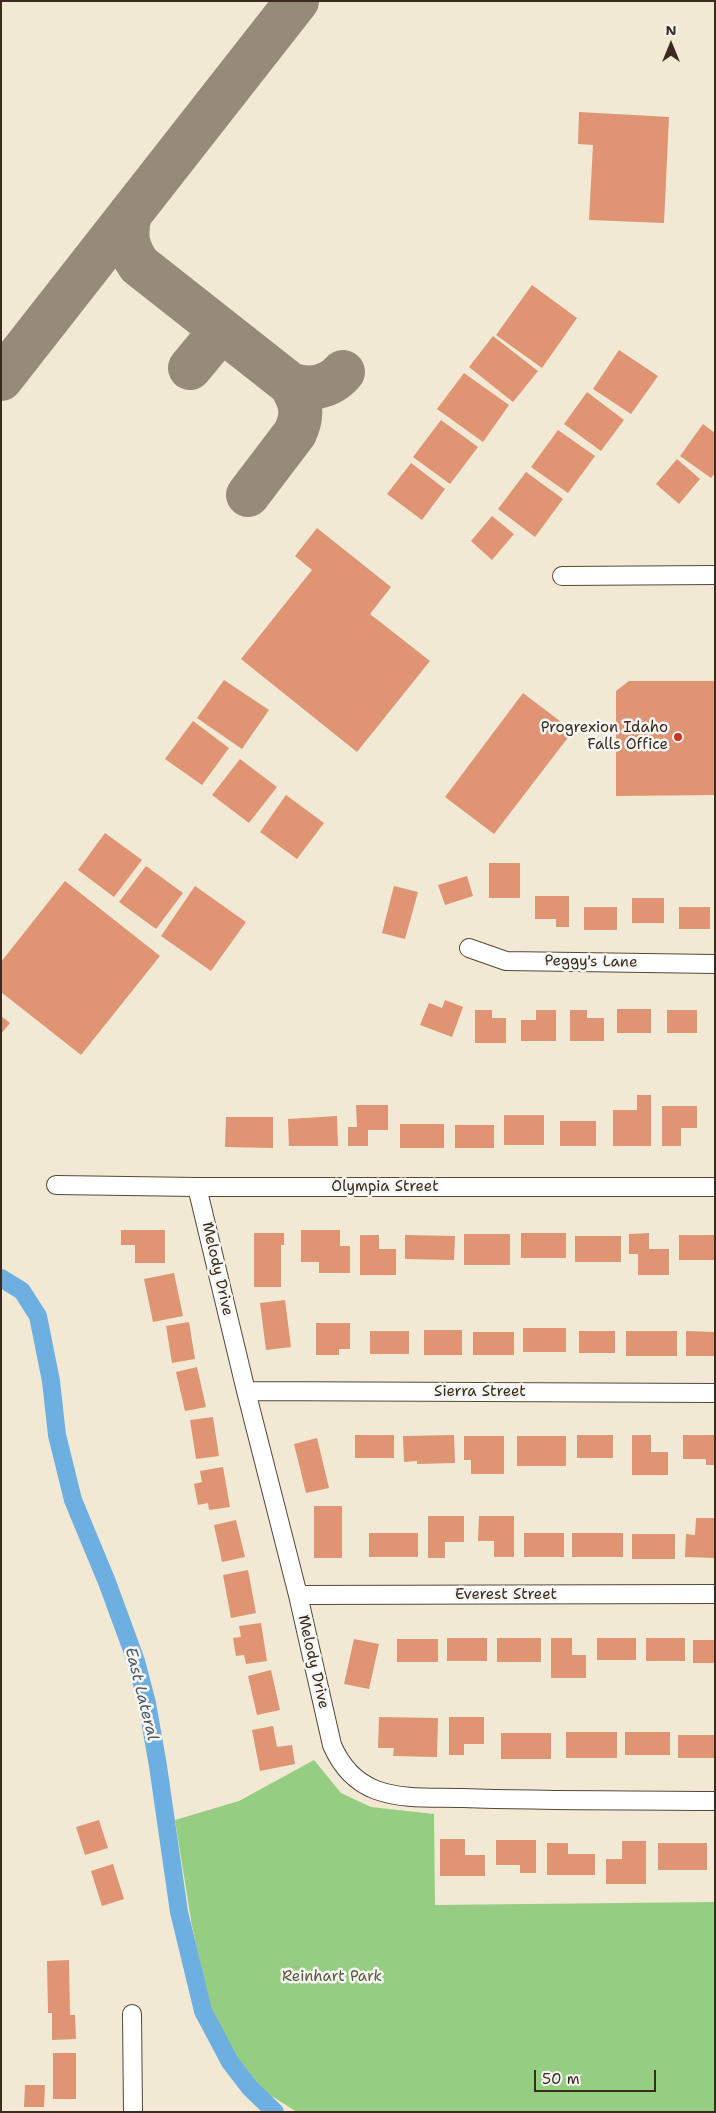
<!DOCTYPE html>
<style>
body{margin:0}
#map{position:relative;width:716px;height:2113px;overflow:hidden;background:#f1e9d4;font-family:"Shantell Sans",sans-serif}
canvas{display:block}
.frame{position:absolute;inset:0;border:2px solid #3b2a1e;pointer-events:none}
.north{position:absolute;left:646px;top:20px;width:50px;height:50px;-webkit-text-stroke:4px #f6f6f2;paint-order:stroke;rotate:0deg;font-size:14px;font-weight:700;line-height:20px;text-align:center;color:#3b2a1e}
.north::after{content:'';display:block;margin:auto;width:18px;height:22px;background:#3b2a1e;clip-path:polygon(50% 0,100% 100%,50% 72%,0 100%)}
.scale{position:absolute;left:534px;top:2070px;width:122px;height:22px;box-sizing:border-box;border:2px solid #3b2a1e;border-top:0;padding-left:6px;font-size:15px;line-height:18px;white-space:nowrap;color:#3b2a1e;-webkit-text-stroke:4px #f6f6f2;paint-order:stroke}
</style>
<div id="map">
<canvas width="716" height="2113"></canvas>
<div class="frame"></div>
<div class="north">N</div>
<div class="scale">50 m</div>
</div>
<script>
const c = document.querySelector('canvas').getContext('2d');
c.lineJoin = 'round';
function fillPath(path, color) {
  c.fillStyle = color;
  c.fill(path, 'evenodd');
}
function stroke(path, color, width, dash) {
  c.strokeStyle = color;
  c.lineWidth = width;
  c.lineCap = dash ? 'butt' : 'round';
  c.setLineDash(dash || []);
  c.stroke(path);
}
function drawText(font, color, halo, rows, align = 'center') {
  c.font = font + ' "Shantell Sans",sans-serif';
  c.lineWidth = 5;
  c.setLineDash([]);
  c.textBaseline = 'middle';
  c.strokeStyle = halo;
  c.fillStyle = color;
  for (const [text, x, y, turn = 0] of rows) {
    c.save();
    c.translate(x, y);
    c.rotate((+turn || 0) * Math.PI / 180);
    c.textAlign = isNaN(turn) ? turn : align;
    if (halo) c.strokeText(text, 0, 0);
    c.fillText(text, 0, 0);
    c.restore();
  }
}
fillPath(new Path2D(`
 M 314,1760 L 341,1793 L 371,1807 L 434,1814 L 435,1905 L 715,1902 L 715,2112 L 297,2112 L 262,2090 L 216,2034 L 192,1926 L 175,1820 L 239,1801 Z`), '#95ce82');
stroke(new Path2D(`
 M 1,1278 L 22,1291 L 38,1316 L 51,1381 L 57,1435 L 73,1500 L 107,1582 L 136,1661 L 147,1703 L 158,1766 L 179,1912 L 203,2011 L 230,2062 L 250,2088 L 275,2112`), '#6eafe2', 18);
stroke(new Path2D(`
 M 130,214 C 125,235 127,248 139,265 L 290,384 C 301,401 304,414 295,433 L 248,495
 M 190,368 L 214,339 L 216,334 L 214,324
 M 1,379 L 297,1
 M 290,384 C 310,391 329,388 343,372`), '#968a79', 44);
fillPath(new Path2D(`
 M 579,112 L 669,117 L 664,223 L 589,220 L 593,145 L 578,144 Z
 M 532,285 L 577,318 L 542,368 L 496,335 Z
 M 493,336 L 538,371 L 513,402 L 469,367 Z
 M 619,350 L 658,376 L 631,414 L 593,389 Z
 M 464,373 L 509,405 L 483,442 L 437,409 Z
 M 587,392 L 624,420 L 601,451 L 564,424 Z
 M 441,420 L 478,447 L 450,484 L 413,457 Z
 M 703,424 L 715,433 L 715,473 L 711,478 L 680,456 Z
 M 558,430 L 595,456 L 568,493 L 531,467 Z
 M 677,459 L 700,479 L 679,504 L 656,484 Z
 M 411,463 L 445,489 L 422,520 L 387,494 Z
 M 526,472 L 563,499 L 535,537 L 498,509 Z
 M 492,516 L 514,534 L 492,560 L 471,541 Z
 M 317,528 L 391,587 L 370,614 L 430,661 L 357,752 L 241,659 L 312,570 L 295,556 Z
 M 224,680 L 269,710 L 242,749 L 197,718 Z
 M 629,681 L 715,681 L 715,795 L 616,796 L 616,691 Z
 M 523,693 L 573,731 L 494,834 L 445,797 Z
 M 193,721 L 229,748 L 202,785 L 165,759 Z
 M 240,759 L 277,787 L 249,823 L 212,795 Z
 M 286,795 L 324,823 L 297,859 L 260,832 Z
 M 105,833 L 142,860 L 114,897 L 78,870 Z
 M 489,863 L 520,863 L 520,898 L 489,898 Z
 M 146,866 L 183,893 L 156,929 L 119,902 Z
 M 467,876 L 473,896 L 445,905 L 438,885 Z
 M 65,881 L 160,956 L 81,1055 L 1,992 L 1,962 Z
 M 195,886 L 246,922 L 211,971 L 161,936 Z
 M 394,886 L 418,892 L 405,939 L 382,933 Z
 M 535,896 L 569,896 L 569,927 L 556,927 L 556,919 L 535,919 Z
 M 632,898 L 664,898 L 664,923 L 632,923 Z
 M 584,907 L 617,907 L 617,930 L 584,930 Z
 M 679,907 L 710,907 L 710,929 L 679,929 Z
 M 445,1000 L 463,1007 L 452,1037 L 420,1025 L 429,1003 L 442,1008 Z
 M 617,1009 L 651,1009 L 651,1033 L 617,1033 Z
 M 475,1010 L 492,1010 L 492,1018 L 506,1018 L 506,1043 L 475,1043 Z
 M 536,1010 L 556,1010 L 556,1041 L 521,1041 L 521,1020 L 536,1020 Z
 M 570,1010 L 587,1010 L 587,1018 L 604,1018 L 604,1041 L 570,1041 Z
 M 667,1010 L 697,1010 L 697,1033 L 667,1033 Z
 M 1,1016 L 10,1023 L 1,1034 Z
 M 637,1095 L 651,1095 L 651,1146 L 613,1146 L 613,1110 L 637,1110 Z
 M 356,1105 L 388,1105 L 388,1130 L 368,1130 L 368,1146 L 348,1146 L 348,1127 L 357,1127 Z
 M 662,1106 L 697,1106 L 697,1128 L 681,1128 L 681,1146 L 662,1146 Z
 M 504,1115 L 544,1115 L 544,1145 L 504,1145 Z
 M 337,1116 L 338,1146 L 289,1146 L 288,1119 Z
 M 226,1117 L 273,1117 L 273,1148 L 225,1147 Z
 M 560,1121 L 596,1121 L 596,1146 L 560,1146 Z
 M 400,1124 L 444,1124 L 444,1148 L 400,1148 Z
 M 455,1125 L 494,1125 L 494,1148 L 455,1148 Z
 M 121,1230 L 165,1230 L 165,1263 L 135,1263 L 135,1245 L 121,1245 Z
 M 301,1230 L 340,1230 L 340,1246 L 350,1246 L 350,1273 L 319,1273 L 319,1262 L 301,1262 Z
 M 254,1233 L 284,1233 L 284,1245 L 281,1245 L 281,1287 L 254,1287 Z
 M 521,1233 L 566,1233 L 566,1258 L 521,1258 Z
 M 649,1233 L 649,1249 L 669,1249 L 669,1275 L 638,1275 L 638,1254 L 629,1254 L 629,1234 Z
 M 464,1234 L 510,1234 L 510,1265 L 464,1265 Z
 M 360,1235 L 379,1235 L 379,1249 L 396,1249 L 396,1275 L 360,1275 Z
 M 405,1235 L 455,1236 L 454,1260 L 405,1259 Z
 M 679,1235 L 715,1235 L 715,1260 L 679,1260 Z
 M 575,1236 L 621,1236 L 621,1262 L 575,1262 Z
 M 174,1273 L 183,1316 L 153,1322 L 144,1279 Z
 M 285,1300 L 291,1347 L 266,1350 L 260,1303 Z
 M 189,1322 L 195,1359 L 172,1363 L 166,1326 Z
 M 316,1323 L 350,1323 L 350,1349 L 339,1349 L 339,1355 L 316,1355 Z
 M 523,1328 L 566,1328 L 566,1352 L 523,1352 Z
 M 424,1330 L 462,1330 L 462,1355 L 424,1355 Z
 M 370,1331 L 409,1331 L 409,1354 L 370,1354 Z
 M 579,1331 L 615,1331 L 615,1353 L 579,1353 Z
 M 626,1331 L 677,1331 L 677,1356 L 626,1356 Z
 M 686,1331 L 715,1332 L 715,1356 L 686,1356 Z
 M 473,1332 L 514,1332 L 514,1355 L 473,1355 Z
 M 197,1367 L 206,1407 L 185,1411 L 176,1372 Z
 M 213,1417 L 219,1456 L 196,1459 L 190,1420 Z
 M 355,1435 L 394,1435 L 394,1458 L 355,1458 Z
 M 454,1435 L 455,1463 L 417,1464 L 417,1461 L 404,1462 L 403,1436 Z
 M 577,1435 L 613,1435 L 613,1458 L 577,1458 Z
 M 632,1435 L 651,1435 L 651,1452 L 668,1452 L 668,1475 L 632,1475 Z
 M 683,1435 L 715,1435 L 715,1465 L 706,1465 L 706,1459 L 683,1459 Z
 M 464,1436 L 504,1436 L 504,1474 L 471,1474 L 471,1460 L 464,1460 Z
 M 517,1436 L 566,1436 L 566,1466 L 517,1466 Z
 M 317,1438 L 329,1488 L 306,1493 L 294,1444 Z
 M 223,1467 L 230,1507 L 209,1510 L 208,1503 L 198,1505 L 194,1484 L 202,1482 L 200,1471 Z
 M 314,1506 L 342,1506 L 342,1558 L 314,1558 Z
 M 428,1516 L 464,1516 L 464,1542 L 445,1542 L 445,1558 L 428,1558 Z
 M 479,1516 L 514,1516 L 514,1557 L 494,1557 L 494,1541 L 478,1541 Z
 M 696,1518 L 715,1518 L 715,1558 L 685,1557 L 686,1534 L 695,1535 Z
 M 236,1520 L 245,1557 L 222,1562 L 214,1525 Z
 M 369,1533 L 418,1533 L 418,1557 L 369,1557 Z
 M 524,1533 L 564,1533 L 564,1557 L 524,1557 Z
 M 572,1533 L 623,1533 L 623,1557 L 572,1557 Z
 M 632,1534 L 675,1534 L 675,1559 L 632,1559 Z
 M 248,1570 L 256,1613 L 231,1618 L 223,1575 Z
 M 261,1623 L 267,1661 L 246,1664 L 244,1655 L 236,1656 L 233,1638 L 241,1637 L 239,1626 Z
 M 447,1638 L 487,1638 L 487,1661 L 447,1661 Z
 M 497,1638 L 541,1638 L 541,1662 L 497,1662 Z
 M 551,1638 L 572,1638 L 572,1655 L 586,1655 L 586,1678 L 551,1678 Z
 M 597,1638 L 636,1638 L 636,1660 L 597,1660 Z
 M 646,1638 L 685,1638 L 685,1661 L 646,1661 Z
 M 354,1639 L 379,1644 L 369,1689 L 344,1684 Z
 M 397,1639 L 438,1639 L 438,1662 L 397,1662 Z
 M 693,1640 L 715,1640 L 715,1663 L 693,1663 Z
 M 271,1670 L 280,1710 L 257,1715 L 248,1676 Z
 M 379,1717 L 438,1718 L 437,1757 L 393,1756 L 394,1748 L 378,1748 Z
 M 449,1717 L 484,1717 L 484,1744 L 464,1744 L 464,1755 L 449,1755 Z
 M 273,1726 L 277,1747 L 292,1745 L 295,1764 L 260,1771 L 252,1730 Z
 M 566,1732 L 617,1732 L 617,1758 L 566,1758 Z
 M 625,1732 L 670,1732 L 670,1755 L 625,1755 Z
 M 501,1733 L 551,1733 L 551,1759 L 501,1759 Z
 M 678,1735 L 715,1735 L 715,1758 L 678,1758 Z
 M 99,1820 L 108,1848 L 85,1855 L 76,1827 Z
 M 440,1839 L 465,1839 L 465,1855 L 485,1855 L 485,1876 L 440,1876 Z
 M 496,1840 L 536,1840 L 536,1873 L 520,1873 L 520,1865 L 496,1865 Z
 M 622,1841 L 646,1841 L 646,1884 L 606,1884 L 606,1859 L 622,1859 Z
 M 547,1843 L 568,1843 L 568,1854 L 595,1854 L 595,1875 L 547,1875 Z
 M 658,1843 L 707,1843 L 707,1870 L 658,1870 Z
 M 113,1864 L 124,1899 L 102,1906 L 91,1871 Z
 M 69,1960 L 70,2015 L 75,2015 L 76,2039 L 52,2040 L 52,2013 L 48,2013 L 47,1961 Z
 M 53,2053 L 76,2053 L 76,2099 L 53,2099 Z
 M 25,2085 L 45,2085 L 44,2107 L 24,2107 Z`), '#df9474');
const street = new Path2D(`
 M 562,576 L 715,575
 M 469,948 L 506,961 L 715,964
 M 56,1185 L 197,1187 L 715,1187
 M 197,1187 L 246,1391 L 298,1595 L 332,1745 C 341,1766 355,1782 376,1790 C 403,1800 435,1797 463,1798 C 547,1801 631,1800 715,1801
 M 246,1391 L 715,1393
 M 298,1595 L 715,1594
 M 132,2014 L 133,2112`);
stroke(street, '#564739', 20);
stroke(street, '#fff', 18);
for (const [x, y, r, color] of [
 [678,737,5,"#c8321e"]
]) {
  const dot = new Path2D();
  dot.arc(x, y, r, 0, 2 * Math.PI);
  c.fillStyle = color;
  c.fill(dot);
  stroke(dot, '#f6f6f2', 2);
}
drawText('15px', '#3b2a1e', '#f6f6f2', [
 ["Progrexion Idaho",668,728],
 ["Falls Office",668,745]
], 'right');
drawText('15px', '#3b2a1e', '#f6f6f2', [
 ["Peggy's Lane",591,962,1],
 ["Olympia Street",385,1187],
 ["Melody Drive",217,1269,77],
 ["Sierra Street",480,1392],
 ["Everest Street",506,1595],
 ["Melody Drive",313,1662,77]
]);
drawText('15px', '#565b3c', '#f6f6f2', [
 ["Reinhart Park",332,1977]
]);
drawText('italic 16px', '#4d5963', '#f6f6f2', [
 ["East Lateral",141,1694,76]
]);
</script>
